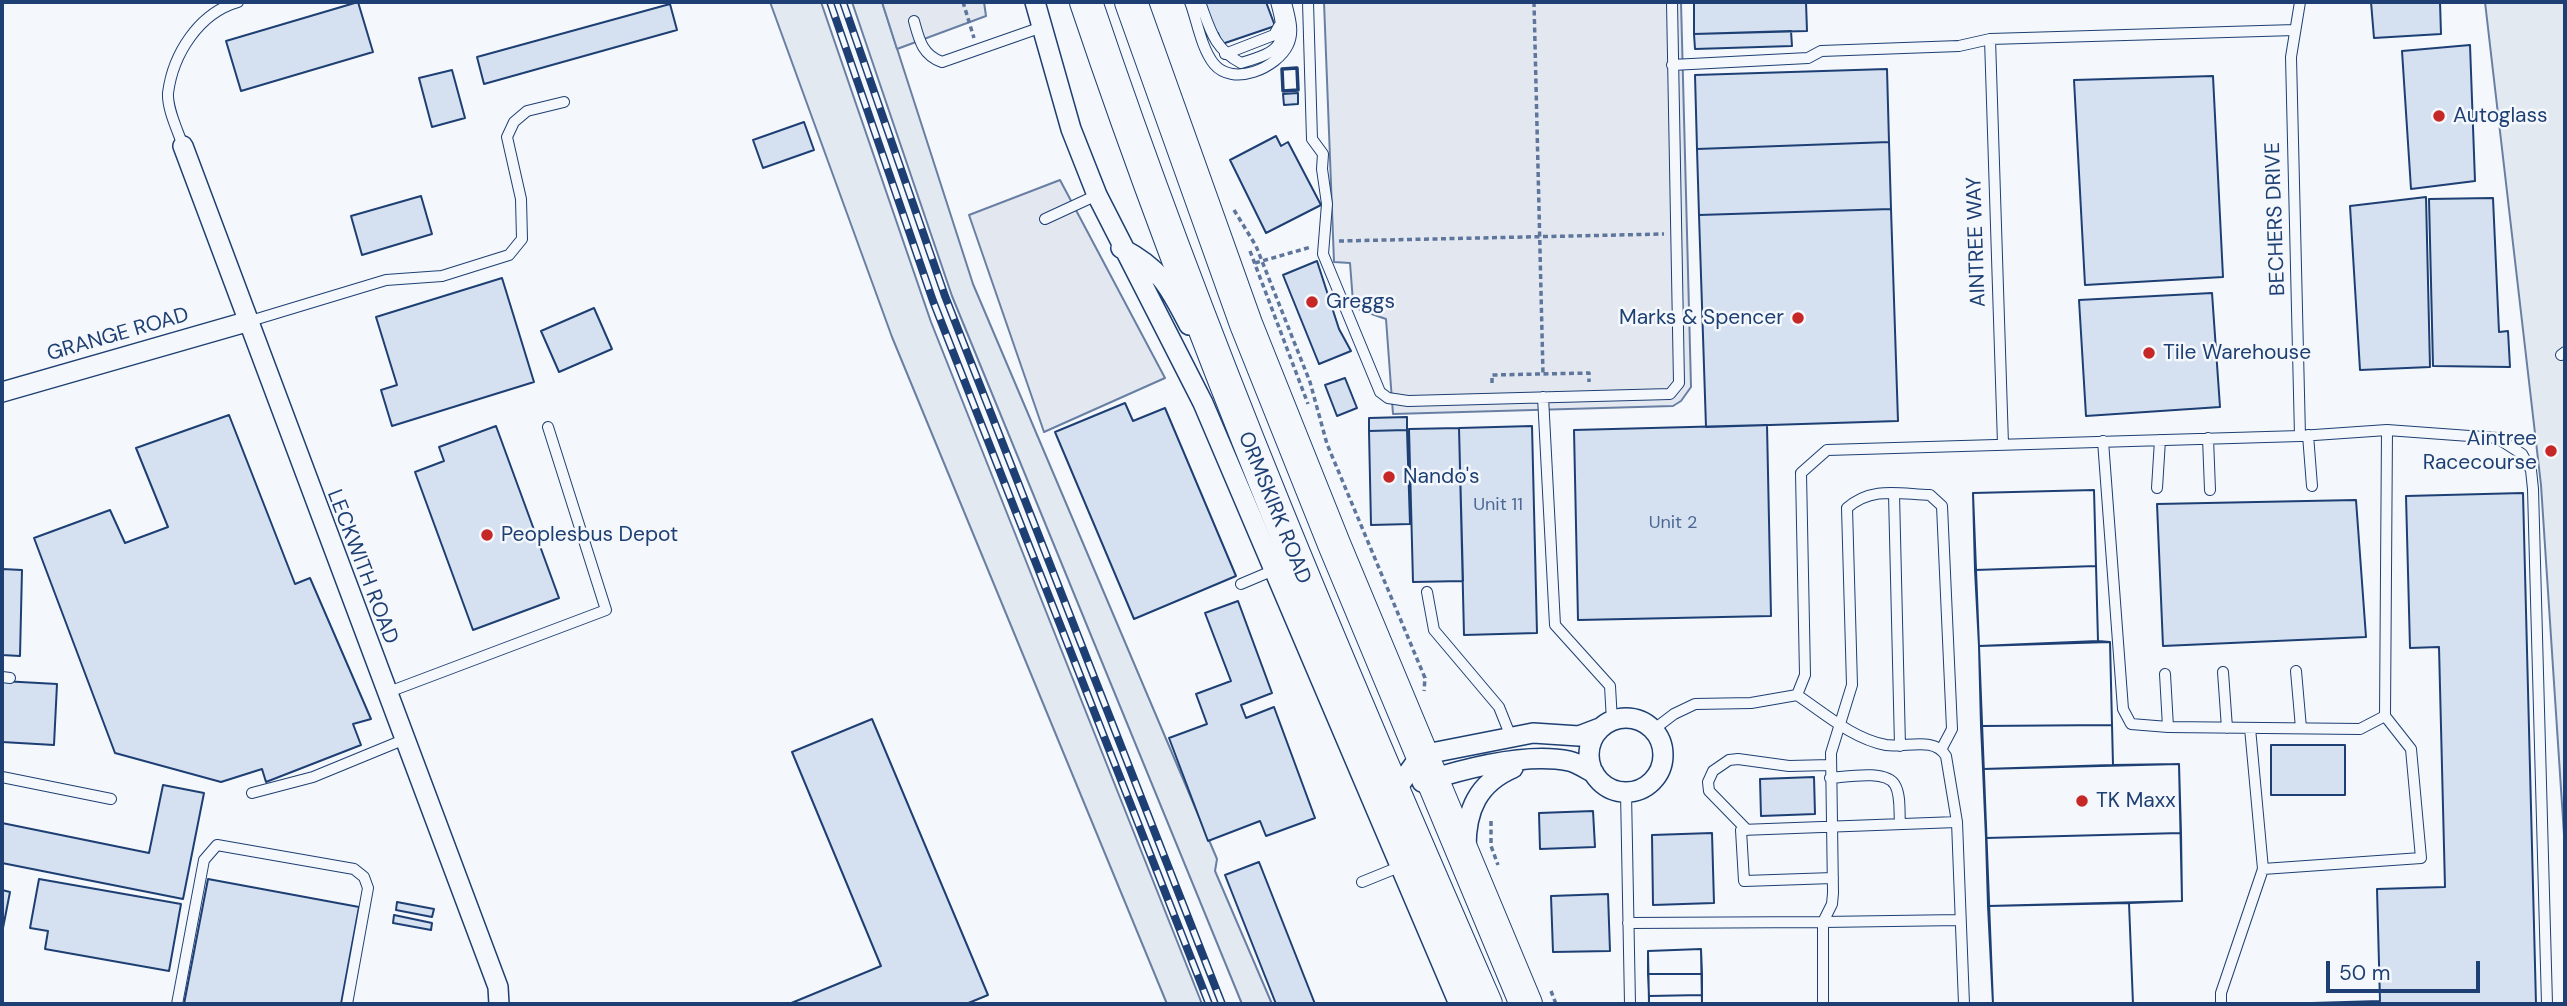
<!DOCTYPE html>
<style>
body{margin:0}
#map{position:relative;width:2567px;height:1006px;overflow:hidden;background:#f4f7fb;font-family:"DM Sans",sans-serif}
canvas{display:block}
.frame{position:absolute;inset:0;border:4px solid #1d3f73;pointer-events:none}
.scale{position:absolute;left:2326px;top:961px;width:154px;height:32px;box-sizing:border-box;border:4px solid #1d3f73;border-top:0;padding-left:9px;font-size:21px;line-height:24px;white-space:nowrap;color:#1d3f73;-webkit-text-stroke:5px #f4f7fb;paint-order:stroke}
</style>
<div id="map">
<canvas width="2567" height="1006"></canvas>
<div class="frame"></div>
<div class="scale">50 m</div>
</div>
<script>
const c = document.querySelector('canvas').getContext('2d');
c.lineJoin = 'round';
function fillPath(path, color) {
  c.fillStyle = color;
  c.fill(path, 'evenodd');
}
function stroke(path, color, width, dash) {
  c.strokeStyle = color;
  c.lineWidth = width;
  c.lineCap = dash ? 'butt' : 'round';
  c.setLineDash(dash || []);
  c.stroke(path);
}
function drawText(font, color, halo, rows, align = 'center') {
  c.font = font + ' "DM Sans",sans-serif';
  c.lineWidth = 5;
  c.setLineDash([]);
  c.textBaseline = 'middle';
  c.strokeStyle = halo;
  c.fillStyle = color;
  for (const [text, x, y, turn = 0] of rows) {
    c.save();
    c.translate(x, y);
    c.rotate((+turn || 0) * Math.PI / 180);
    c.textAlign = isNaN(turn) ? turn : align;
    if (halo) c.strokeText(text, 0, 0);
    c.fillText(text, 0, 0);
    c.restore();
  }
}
const green = new Path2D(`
 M 770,2 L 821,2 L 931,322 L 1202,1004 L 1167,1004 L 892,337 Z
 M 852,2 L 882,2 L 973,284 L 1217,859 L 1215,871 L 1272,1004 L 1242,1004 L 952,296 Z
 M 2485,2 L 2565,2 L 2565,850 L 2541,485 Z`);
fillPath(green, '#e3e9f0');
stroke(green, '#687fa3', 2);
const parking = new Path2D(`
 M 882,2 L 984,2 L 986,16 L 897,49 Z
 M 1324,2 L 1681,2 L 1691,387 L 1681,401 L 1673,406 L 1393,414 L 1386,319 L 1360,310 L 1353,302 L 1350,263 L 1334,262 Z
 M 1060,180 L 1165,378 L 1044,432 L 969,215 Z`);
fillPath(parking, '#e3e8f0');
stroke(parking, '#687fa3', 2);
const building = new Path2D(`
 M 358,2 L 373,52 L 241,91 L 226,41 Z
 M 1202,2 L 1266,2 L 1275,26 L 1222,44 L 1218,33 L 1214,34 Z
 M 1694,2 L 1806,2 L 1807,31 L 1694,34 Z
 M 2371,2 L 2440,2 L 2441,34 L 2374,38 Z
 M 670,4 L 677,30 L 484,84 L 477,57 Z
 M 1791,31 L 1792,46 L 1695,49 L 1694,34 Z
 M 2470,45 L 2475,181 L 2411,189 L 2402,51 Z
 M 1887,69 L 1889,142 L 1697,149 L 1695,75 Z
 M 452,70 L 465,118 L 432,127 L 419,78 Z
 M 2213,76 L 2223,277 L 2085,285 L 2074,80 Z
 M 1298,93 L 1298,104 L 1284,105 L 1283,94 Z
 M 804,122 L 814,150 L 763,168 L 753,140 Z
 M 1276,136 L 1281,146 L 1288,142 L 1321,205 L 1266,233 L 1230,160 Z
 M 1889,142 L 1891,209 L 1699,215 L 1697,149 Z
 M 421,196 L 432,234 L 362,255 L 351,216 Z
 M 2426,197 L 2430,367 L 2360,370 L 2350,206 Z
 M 2493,198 L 2499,332 L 2508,331 L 2510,367 L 2433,366 L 2429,199 Z
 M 1891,209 L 1898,421 L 1706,427 L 1699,215 Z
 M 1317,261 L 1339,329 L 1351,351 L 1319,364 L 1283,275 Z
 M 502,278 L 534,382 L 392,426 L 381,390 L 397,385 L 376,317 Z
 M 2212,293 L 2220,407 L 2086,416 L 2079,300 Z
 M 594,308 L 612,349 L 559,372 L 541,331 Z
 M 1345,378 L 1357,408 L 1337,416 L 1325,385 Z
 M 1125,403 L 1133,421 L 1165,408 L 1236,576 L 1134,619 L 1055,432 Z
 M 229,415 L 295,584 L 310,578 L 371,719 L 353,724 L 361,745 L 266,782 L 262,769 L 221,782 L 115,753 L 34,538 L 110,510 L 125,543 L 168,527 L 136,448 Z
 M 1407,417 L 1407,430 L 1369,431 L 1369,418 Z
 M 1767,425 L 1771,616 L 1578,620 L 1574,430 Z
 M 496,426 L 559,598 L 473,630 L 415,472 L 444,461 L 439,447 Z
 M 1532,426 L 1537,633 L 1464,635 L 1459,428 Z
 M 1459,428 L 1463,581 L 1413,582 L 1409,429 Z
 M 1407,430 L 1410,524 L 1371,525 L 1369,431 Z
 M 2094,490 L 2098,641 L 2110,642 L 2113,765 L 2179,764 L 2182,901 L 2129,903 L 2133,1004 L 1993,1004 L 1973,493 Z
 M 2094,490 L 2096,566 L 1975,570 L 1973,493 Z
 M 2523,493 L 2536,1004 L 2278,1004 L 2380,1001 L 2377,889 L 2445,887 L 2439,647 L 2410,648 L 2406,496 Z
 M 2356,500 L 2366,637 L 2163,646 L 2157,504 Z
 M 2096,566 L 2098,641 L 1979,646 L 1975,570 Z
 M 2,569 L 22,570 L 20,656 L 2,655 Z
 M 1238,601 L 1272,693 L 1241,705 L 1246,718 L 1274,707 L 1315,818 L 1266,836 L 1260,821 L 1208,841 L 1169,738 L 1207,724 L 1196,694 L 1231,681 L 1205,613 Z
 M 2110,642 L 2112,725 L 1981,726 L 1979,646 Z
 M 2,681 L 57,684 L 54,745 L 2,742 Z
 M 872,719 L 988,995 L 966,1004 L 789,1004 L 881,966 L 792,752 Z
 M 2112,725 L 2113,765 L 1983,769 L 1981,726 Z
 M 2271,745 L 2345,745 L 2345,795 L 2271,795 Z
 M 2179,764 L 2181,833 L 1986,838 L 1983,769 Z
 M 1814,777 L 1815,814 L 1761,816 L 1760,779 Z
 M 163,785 L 204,793 L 183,899 L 2,863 L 2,823 L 149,853 Z
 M 1593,811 L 1595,847 L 1540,849 L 1539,813 Z
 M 1712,833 L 1714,903 L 1653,905 L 1652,835 Z
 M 2181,833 L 2182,901 L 1988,906 L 1986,838 Z
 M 1259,862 L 1315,1004 L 1276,1004 L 1225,875 Z
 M 39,879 L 181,904 L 169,971 L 45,949 L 48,931 L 30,928 Z
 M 208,879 L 359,907 L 341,1004 L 184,1004 Z
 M 2,890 L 10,892 L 2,933 Z
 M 1608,894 L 1610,951 L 1553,952 L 1551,896 Z
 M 397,902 L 434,909 L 432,917 L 396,910 Z
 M 2129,903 L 2133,1004 L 1993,1004 L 1988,906 Z
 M 394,915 L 432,923 L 431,930 L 393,923 Z
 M 1701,949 L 1702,1004 L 1649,1004 L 1648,951 Z
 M 1701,949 L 1702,974 L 1648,974 L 1648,951 Z
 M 1648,974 L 1702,974 L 1702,995 L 1649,996 Z
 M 1702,995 L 1702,1004 L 1649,1004 L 1649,996 Z`);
fillPath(building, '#d5e0f0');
stroke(building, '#1d3f73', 2);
const service = new Path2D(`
 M 1190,2 C 1197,20 1201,48 1214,64 C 1233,87 1277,68 1288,45 C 1295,31 1289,16 1286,2
 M 1200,2 C 1210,29 1214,49 1241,63 C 1282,51 1288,45 1276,2
 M 1308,2 L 1312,139 L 1323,154 L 1322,169 L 1327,204 L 1323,254 L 1380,392 L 1388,398 L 1408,401 L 1670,394 L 1679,383 L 1672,2
 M 2300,2 L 2291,57 L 2300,436
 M 914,21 C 919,39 922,55 942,62 L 1042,27
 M 1990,39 L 2003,444
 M 1225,54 L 1274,35 L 1279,26
 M 1672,65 L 1808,58 L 1821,51 L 1959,46 L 1990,39 L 2295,30
 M 183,146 C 178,131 167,109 168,93 C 173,54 199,13 238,2
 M 1045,219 L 1097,195
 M 247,322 L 386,280 L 442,276 L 509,255 L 522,239 L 521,199 L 507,137 L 514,122 L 527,111 L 564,102
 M 2561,355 L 2565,352
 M 1543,397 L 1555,625 L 1610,686 L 1612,721
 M 2308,435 L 2312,486
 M 2208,438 L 2210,490
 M 2103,441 L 2123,709 L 2131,724 L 2168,727 L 2360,729 L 2385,716 L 2387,430
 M 2157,488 L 2160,440
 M 1894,494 L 1900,746
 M 1241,584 L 1274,570
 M 1427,592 L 1434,630 L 1499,707 L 1511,737
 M 2296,671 L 2301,728
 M 2223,672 L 2227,728
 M 2165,674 L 2168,727
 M 2,677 L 10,678
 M 386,693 L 606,610 L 548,427
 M 1797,695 C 1824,713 1853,739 1886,745 C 1906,748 1934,736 1946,756 L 1957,822 L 1964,1004
 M 1653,730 L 1674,714 L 1695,704 L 1751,703 L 1797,695 L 1805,675 L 1801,473 L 1827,450 L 2300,436 L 2387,430 L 2497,438 L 2522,454 L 2531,470 L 2533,489 L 2547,1004
 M 1942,748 L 1952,729 L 1942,506 L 1930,495 C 1899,494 1872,486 1847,508 L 1852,685 L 1831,753 L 1833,893 L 1832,904 L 1823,922 L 1960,920
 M 2,777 L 111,799
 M 1830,778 C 1846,777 1886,769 1895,785 C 1901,795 1899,813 1900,824
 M 1626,792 L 1630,1004
 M 252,793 L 313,777 L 403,740
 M 1747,830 L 1709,791 L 1708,782 L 1713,771 L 1729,760 L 1738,759 L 1789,766 L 1830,765
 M 2263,869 L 2421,858 L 2411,749 L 2385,716
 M 1833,878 L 1744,881 L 1741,830 L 1957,822
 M 1362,882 L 1399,867
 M 1628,923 L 1823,922 L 1823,1004
 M 177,1004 L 204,860 L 217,845 L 354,869 L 364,877 L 368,888 L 347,1004
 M 2221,1004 L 2221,993 L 2263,869 L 2250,728`);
const minor = new Path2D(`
 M 1035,2 L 1071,129 L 1097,195 L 1203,403 L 1459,1004
 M 183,146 L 498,987 L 499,1004
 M 1121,248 C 1161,269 1169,286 1189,325
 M 2,392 L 246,322
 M1589 755a37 37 0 1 1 74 0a37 37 0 1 1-74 0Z
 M 1422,782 C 1463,769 1527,752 1569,761 C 1578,763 1586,769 1594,773
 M 1395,791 L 1421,755 L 1533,733 L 1579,736 L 1600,728
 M 1466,847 C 1466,810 1478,783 1513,768`);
const trunk = new Path2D(`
 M 1086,2 C 1201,344 1342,674 1486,1004
 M 1131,2 L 1246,324 L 1334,544 L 1526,1004`);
stroke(service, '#1d3f73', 12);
stroke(minor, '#1d3f73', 22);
stroke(trunk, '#1d3f73', 34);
stroke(new Path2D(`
 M 963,2 L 974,38
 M 1534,2 L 1543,374
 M 1234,210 L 1256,246 L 1310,382 L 1327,444 L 1425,678 L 1424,691
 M 1339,241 L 1664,234
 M 1250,251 L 1308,404
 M 1255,263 L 1311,247
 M 1492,383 L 1492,375 L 1589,373 L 1589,382
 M 1491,821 L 1491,846 L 1498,865
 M 1551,991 L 1556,1004`), '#5e769c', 3.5, [5, 3.5]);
stroke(service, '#f4f7fb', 10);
stroke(minor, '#f4f7fb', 19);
stroke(trunk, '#f4f7fb', 32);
const rail = new Path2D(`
 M 830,2 L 933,301 L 1209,1004
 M 843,2 L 945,296 L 1222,1004`);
stroke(rail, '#1d3f73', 8);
stroke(rail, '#f4f7fb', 5, [16]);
stroke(new Path2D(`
 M 1297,68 L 1298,90 L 1283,91 L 1282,69 Z`), '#1d3f73', 3.5);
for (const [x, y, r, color] of [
 [2439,116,7,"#c62828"],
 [1312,302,7,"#c62828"],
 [1798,318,7,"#c62828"],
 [2149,353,7,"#c62828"],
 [2551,451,7,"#c62828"],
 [1389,477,7,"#c62828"],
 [487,535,7,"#c62828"],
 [2082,801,7,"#c62828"]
]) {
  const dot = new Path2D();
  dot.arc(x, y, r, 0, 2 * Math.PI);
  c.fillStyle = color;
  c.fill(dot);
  stroke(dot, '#f4f7fb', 2.5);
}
drawText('18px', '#4b6792', null, [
 ["Unit 11",1498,505],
 ["Unit 2",1673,523]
]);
drawText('21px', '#1d3f73', '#f4f7fb', [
 ["Autoglass",2453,116],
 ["Greggs",1326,302],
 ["Marks & Spencer",1784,318,"right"],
 ["Tile Warehouse",2163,353],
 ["Aintree",2537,439,"right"],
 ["Racecourse",2537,463,"right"],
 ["Nando's",1403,477],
 ["Peoplesbus Depot",501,535],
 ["TK Maxx",2096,801]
], 'left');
drawText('21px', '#1d3f73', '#f4f7fb', [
 ["BECHERS DRIVE",2276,219,-92],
 ["AINTREE WAY",1977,242,-92],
 ["GRANGE ROAD",118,335,-16],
 ["ORMSKIRK ROAD",1274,508,68],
 ["LECKWITH ROAD",362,567,69]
]);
</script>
